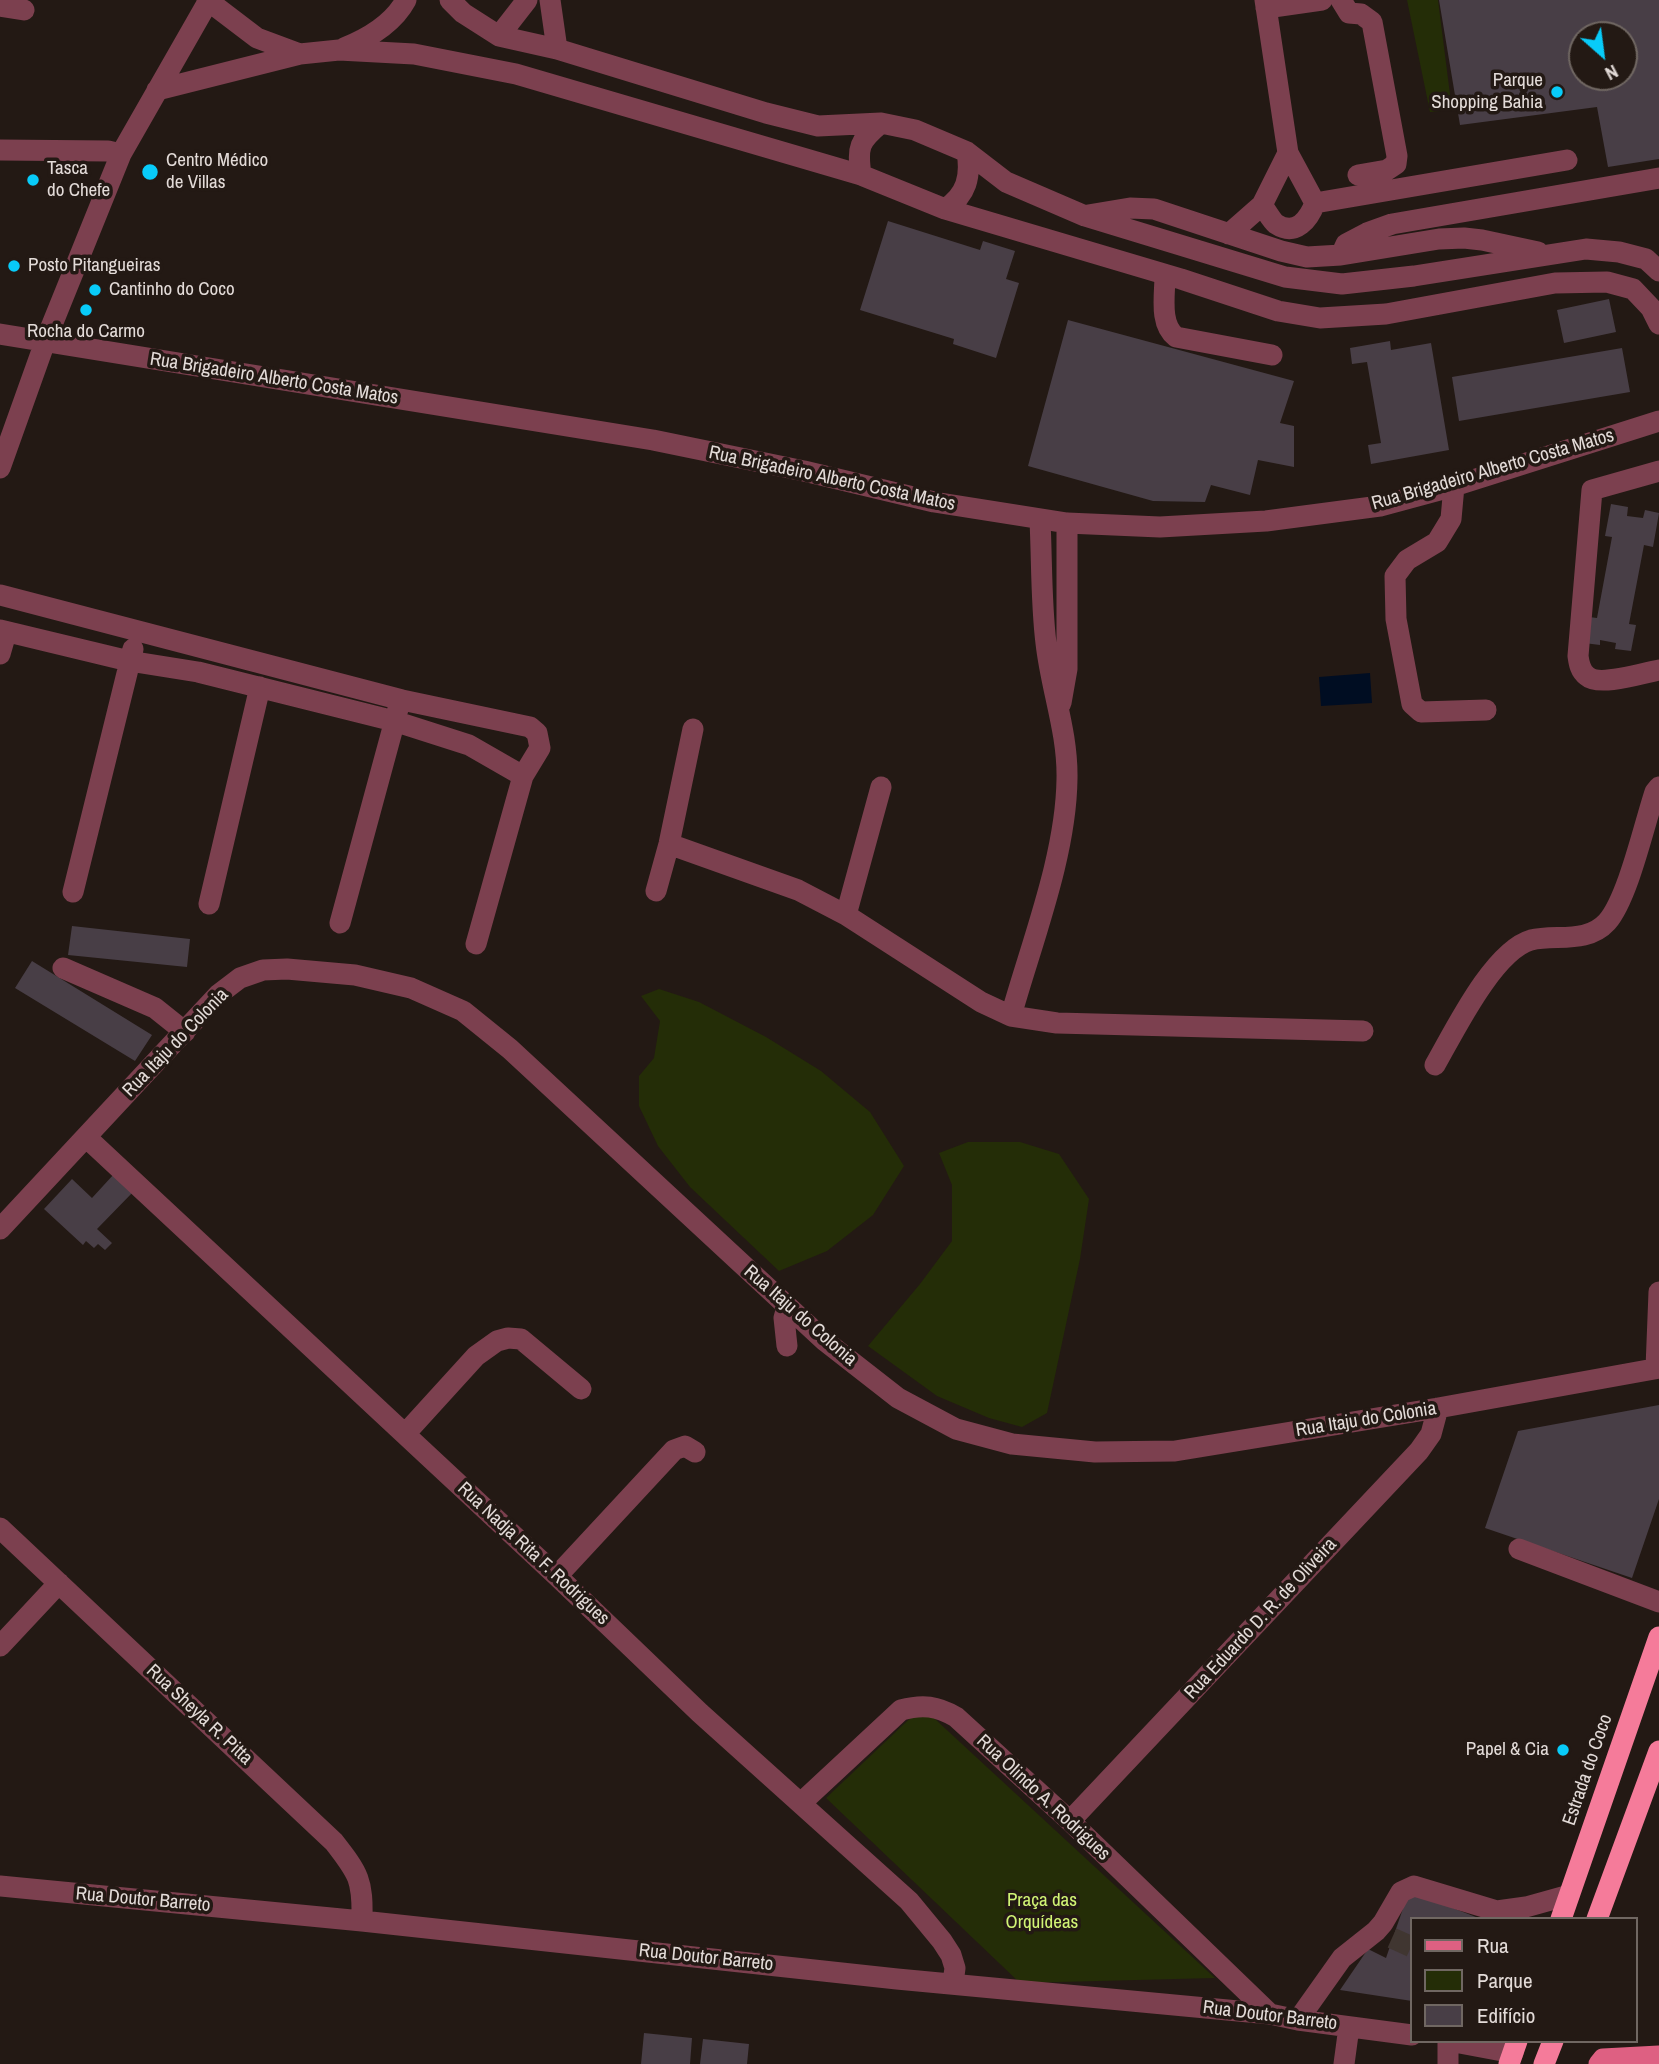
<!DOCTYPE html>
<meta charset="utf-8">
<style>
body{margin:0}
#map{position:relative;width:1659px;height:2064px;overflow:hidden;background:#231914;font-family:"Archivo Narrow",sans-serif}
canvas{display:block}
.legend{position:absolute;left:1410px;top:1917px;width:228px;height:126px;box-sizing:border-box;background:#231914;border:2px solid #706762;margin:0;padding:9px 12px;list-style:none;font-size:21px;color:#e3dbd8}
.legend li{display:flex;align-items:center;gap:14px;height:35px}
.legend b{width:35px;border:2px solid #706762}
.north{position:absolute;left:1568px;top:21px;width:70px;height:70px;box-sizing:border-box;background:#231914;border:2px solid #706762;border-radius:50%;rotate:152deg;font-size:19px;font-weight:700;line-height:28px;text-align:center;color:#e3dbd8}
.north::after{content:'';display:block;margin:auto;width:24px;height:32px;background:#08cbf9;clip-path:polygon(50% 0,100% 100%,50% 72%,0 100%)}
</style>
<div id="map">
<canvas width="1659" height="2064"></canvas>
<ul class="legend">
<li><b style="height:9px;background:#de6082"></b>Rua</li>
<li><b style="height:19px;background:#242d07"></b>Parque</li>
<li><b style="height:19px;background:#483e46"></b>Edifício</li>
</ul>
<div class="north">N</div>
</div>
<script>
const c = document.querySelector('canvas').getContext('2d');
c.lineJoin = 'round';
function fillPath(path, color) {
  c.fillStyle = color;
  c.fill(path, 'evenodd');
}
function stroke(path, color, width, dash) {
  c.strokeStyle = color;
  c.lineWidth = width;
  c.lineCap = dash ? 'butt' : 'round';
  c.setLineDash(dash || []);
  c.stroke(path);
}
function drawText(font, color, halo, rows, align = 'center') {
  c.font = font + ' "Archivo Narrow",sans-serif';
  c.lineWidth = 7;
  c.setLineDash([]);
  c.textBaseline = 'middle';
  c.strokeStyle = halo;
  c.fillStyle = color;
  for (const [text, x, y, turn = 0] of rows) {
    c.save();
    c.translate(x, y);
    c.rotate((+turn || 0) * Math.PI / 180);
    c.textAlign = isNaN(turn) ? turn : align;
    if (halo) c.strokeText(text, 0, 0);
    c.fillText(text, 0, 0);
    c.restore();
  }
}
fillPath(new Path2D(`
 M 1407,0 L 1438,0 L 1452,110 L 1430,112 Z
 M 659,989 L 699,1002 L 766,1037 L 821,1071 L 870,1112 L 904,1166 L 873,1215 L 827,1251 L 779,1271 L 690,1187 L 658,1146 L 639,1106 L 639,1076 L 654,1058 L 660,1021 L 641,996 Z
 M 968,1142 L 1020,1142 L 1059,1154 L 1089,1199 L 1080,1259 L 1047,1413 L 1022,1427 L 989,1418 L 937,1396 L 868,1346 L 920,1284 L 952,1241 L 952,1185 L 939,1153 Z
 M 922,1707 L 1215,1978 L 1020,1983 L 826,1798 Z`), '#242d07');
fillPath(new Path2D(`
 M 1370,673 L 1372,703 L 1321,706 L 1319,677 Z`), '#000d22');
fillPath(new Path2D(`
 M 1439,0 L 1659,0 L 1659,159 L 1608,167 L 1597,107 L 1460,125 ZM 1582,35 L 1624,35 L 1624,77 L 1582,77 Z
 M 888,221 L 980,250 L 983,241 L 1015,251 L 1006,279 L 1019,283 L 996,358 L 953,344 L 954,339 L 860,310 Z
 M 1609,299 L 1616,332 L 1564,343 L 1557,310 Z
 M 1068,320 L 1294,381 L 1280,423 L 1294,426 L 1294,467 L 1258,460 L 1250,495 L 1211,485 L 1205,502 L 1153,501 L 1028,466 Z
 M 1390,341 L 1391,350 L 1431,343 L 1449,450 L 1371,464 L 1368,445 L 1381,443 L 1367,362 L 1352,364 L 1350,348 Z
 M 1622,348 L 1630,392 L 1459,421 L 1452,377 Z
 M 1611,504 L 1628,507 L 1627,516 L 1643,518 L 1645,510 L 1659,513 L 1653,547 L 1644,545 L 1629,624 L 1636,625 L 1631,651 L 1615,649 L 1616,643 L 1600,640 L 1600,645 L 1584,643 L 1589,617 L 1597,618 L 1612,537 L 1605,536 Z
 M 72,926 L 190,939 L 187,967 L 68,955 Z
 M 32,961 L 152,1035 L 135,1061 L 15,988 Z
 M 114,1174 L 133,1192 L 97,1229 L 112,1243 L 105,1250 L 98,1244 L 94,1248 L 86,1241 L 83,1245 L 44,1209 L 72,1179 L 92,1198 Z
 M 1659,1405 L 1659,1499 L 1632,1578 L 1485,1528 L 1518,1431 Z
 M 1409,1891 L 1481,1919 L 1412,1919 L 1412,2001 L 1340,1990 L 1368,1949 L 1386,1958 Z
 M 644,2033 L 692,2038 L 690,2064 L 641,2064 Z
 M 703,2039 L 749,2044 L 747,2064 L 700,2064 Z`), '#483e46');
stroke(new Path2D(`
 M 1392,1938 L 1412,1947`), '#403631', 21, [21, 10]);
stroke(new Path2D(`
 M 207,0 L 257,38 L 300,54
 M 450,0 L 463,13 L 499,36 L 557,49 L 766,113 L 818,126 L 881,123 L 915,130 L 967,152 L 1006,182 L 1085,216 L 1285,277 L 1342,284 L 1414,276 L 1586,249 L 1619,252 L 1646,259 L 1659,271
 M 550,0 L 557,49
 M 1341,0 L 1349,13 L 1361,14 L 1372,22 L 1397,156 L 1396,164 L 1387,170 L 1358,175
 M 0,6 L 24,10
 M 1266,8 L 1322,0
 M 499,36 L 527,0
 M 344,48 C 369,38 393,24 406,0
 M 157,90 L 300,54 L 339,50 L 414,54 L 516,74 L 861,175 L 945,209 L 1181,279 L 1278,311 L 1320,318 L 1386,314 L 1555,283 L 1607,282 L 1633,289 L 1651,308 L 1659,324
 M 0,150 L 108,151 L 121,154
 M 861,175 C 857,147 859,141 881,123
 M 1315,203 L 1567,160
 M 1262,205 C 1266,210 1271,220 1276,224 C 1296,237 1309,219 1315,203 L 1288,153
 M 945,209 C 967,195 971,176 967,152
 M 1088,215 L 1130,208 L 1154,209 L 1281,251 L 1307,257 L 1341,255 L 1439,239 L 1464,238 L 1482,240 L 1538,252
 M 1229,234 L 1262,205 L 1288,153 L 1265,0
 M 1341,255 L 1346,244 L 1367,233 L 1392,224 L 1659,178
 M 1165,275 C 1165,295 1159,324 1176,337 L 1272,355
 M 0,334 L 653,440 L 804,471 L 934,502 L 1067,523 L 1160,527 L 1266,521 L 1380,506 L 1454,486 L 1659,421
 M 0,468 L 45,342 L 121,154 L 209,0
 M 1659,471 L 1592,490 L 1578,656 C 1579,663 1580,671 1587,676 C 1599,687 1643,673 1659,670
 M 1454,486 L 1451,519 L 1437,542 L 1407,560 L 1395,576 L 1396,619 L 1412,704 L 1421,712 L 1486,710
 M 0,595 L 402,700 L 530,727 L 537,733 L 540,748 L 523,776 L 476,944
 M 0,630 L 129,661 L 198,672 L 394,721 L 469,745 L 523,776
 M 0,654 L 6,633
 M 1061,703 L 1067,669 L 1067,523
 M 669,844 L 798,890 L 846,915 L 981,1002 L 1011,1016 L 1057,1023 L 1363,1031
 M 656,891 L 669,844 L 693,729
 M 73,892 L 133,649
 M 209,904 L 260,687
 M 846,915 L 881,787
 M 340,923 L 398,709
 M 63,968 L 155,1008 L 185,1032
 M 1011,1016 C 1032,941 1066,856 1067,779 C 1068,732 1051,689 1046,643 C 1041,603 1042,561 1040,521
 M 1435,1065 C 1454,1032 1493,951 1531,940 C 1556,934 1587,944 1607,922 C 1628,898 1644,825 1655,792 L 1659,787
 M 87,1138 L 557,1576 L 700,1713 L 909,1901 L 942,1941 L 951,1955 L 955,1968 L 953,1983
 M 0,1229 L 219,994 L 240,978 L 263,970 L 287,969 L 355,975 L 411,988 L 463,1011 L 510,1049 L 825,1341 L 898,1398 L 956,1429 L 1012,1444 L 1095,1452 L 1175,1451 L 1438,1408 L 1659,1368
 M 787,1346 L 784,1318 L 787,1307
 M 1656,1368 L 1659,1292
 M 405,1434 L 476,1356 L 497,1341 L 508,1338 L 521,1339 L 581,1389
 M 0,1528 L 334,1842 C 359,1874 363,1880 362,1921
 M 1519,1549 L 1659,1602
 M 557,1576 L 674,1450 L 685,1446 L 695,1452
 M 0,1646 L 59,1583
 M 801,1803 L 901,1710 C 923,1704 937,1706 956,1717 L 1070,1821 L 1270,2014
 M 1070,1821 L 1419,1451 L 1431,1434 L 1438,1408
 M 0,1886 L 362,1921 L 897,1979 L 1270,2014 L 1298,2020 L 1412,2035
 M 1298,2020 L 1342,1958 L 1376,1931 L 1383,1923 L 1401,1892 L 1414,1886 L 1497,1911 L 1526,1907 L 1569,1895
 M 1448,2041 L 1448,2064
 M 1449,2041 L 1513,2053
 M 1344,2064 L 1349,2027`), '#7c404f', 21);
stroke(new Path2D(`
 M 1599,2064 L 1603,2059 L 1659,2056`), '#de6082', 21);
stroke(new Path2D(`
 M 1561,1919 L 1659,1637
 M 1597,1919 L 1659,1751
 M 1509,2064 L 1517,2041
 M 1544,2064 L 1553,2041`), '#f57b9a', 21);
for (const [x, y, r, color] of [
 [1557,92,7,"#08cbf9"],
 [150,172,9,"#08cbf9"],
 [33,180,7,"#08cbf9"],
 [14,266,7,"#08cbf9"],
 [95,290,7,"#08cbf9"],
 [86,310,7,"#08cbf9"],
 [1563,1750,7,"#08cbf9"]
]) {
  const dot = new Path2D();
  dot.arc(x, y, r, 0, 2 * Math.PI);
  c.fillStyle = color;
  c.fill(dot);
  stroke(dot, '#231914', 2.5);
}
drawText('19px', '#e3dbd8', '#231914', [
 ["Parque",1543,81,"right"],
 ["Shopping Bahia",1543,103,"right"],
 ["Centro Médico",166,161],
 ["de Villas",166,183],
 ["Tasca",47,169],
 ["do Chefe",47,191],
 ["Posto Pitangueiras",28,266],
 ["Cantinho do Coco",109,290],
 ["Rocha do Carmo",86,332,"center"],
 ["Papel & Cia",1549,1750,"right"]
], 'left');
drawText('19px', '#e3dbd8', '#231914', [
 ["Rua Brigadeiro Alberto Costa Matos",274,379,9],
 ["Rua Brigadeiro Alberto Costa Matos",1493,470,-16],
 ["Rua Brigadeiro Alberto Costa Matos",832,479,12],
 ["Rua Itaju do Colonia",176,1043,-46],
 ["Rua Itaju do Colonia",800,1316,41],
 ["Rua Itaju do Colonia",1366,1420,-9],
 ["Rua Nadja Rita F. Rodrigues",533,1554,43],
 ["Rua Eduardo D. R. de Oliveira",1261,1619,-47],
 ["Rua Sheyla R. Pitta",199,1715,43],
 ["Estrada do Coco",1588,1770,-71],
 ["Rua Olindo A. Rodrigues",1043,1798,43],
 ["Rua Doutor Barreto",143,1900,5],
 ["Rua Doutor Barreto",706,1958,6],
 ["Rua Doutor Barreto",1270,2016,7]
]);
drawText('19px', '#d1f475', '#231914', [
 ["Praça das",1042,1901],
 ["Orquídeas",1042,1923]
]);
</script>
